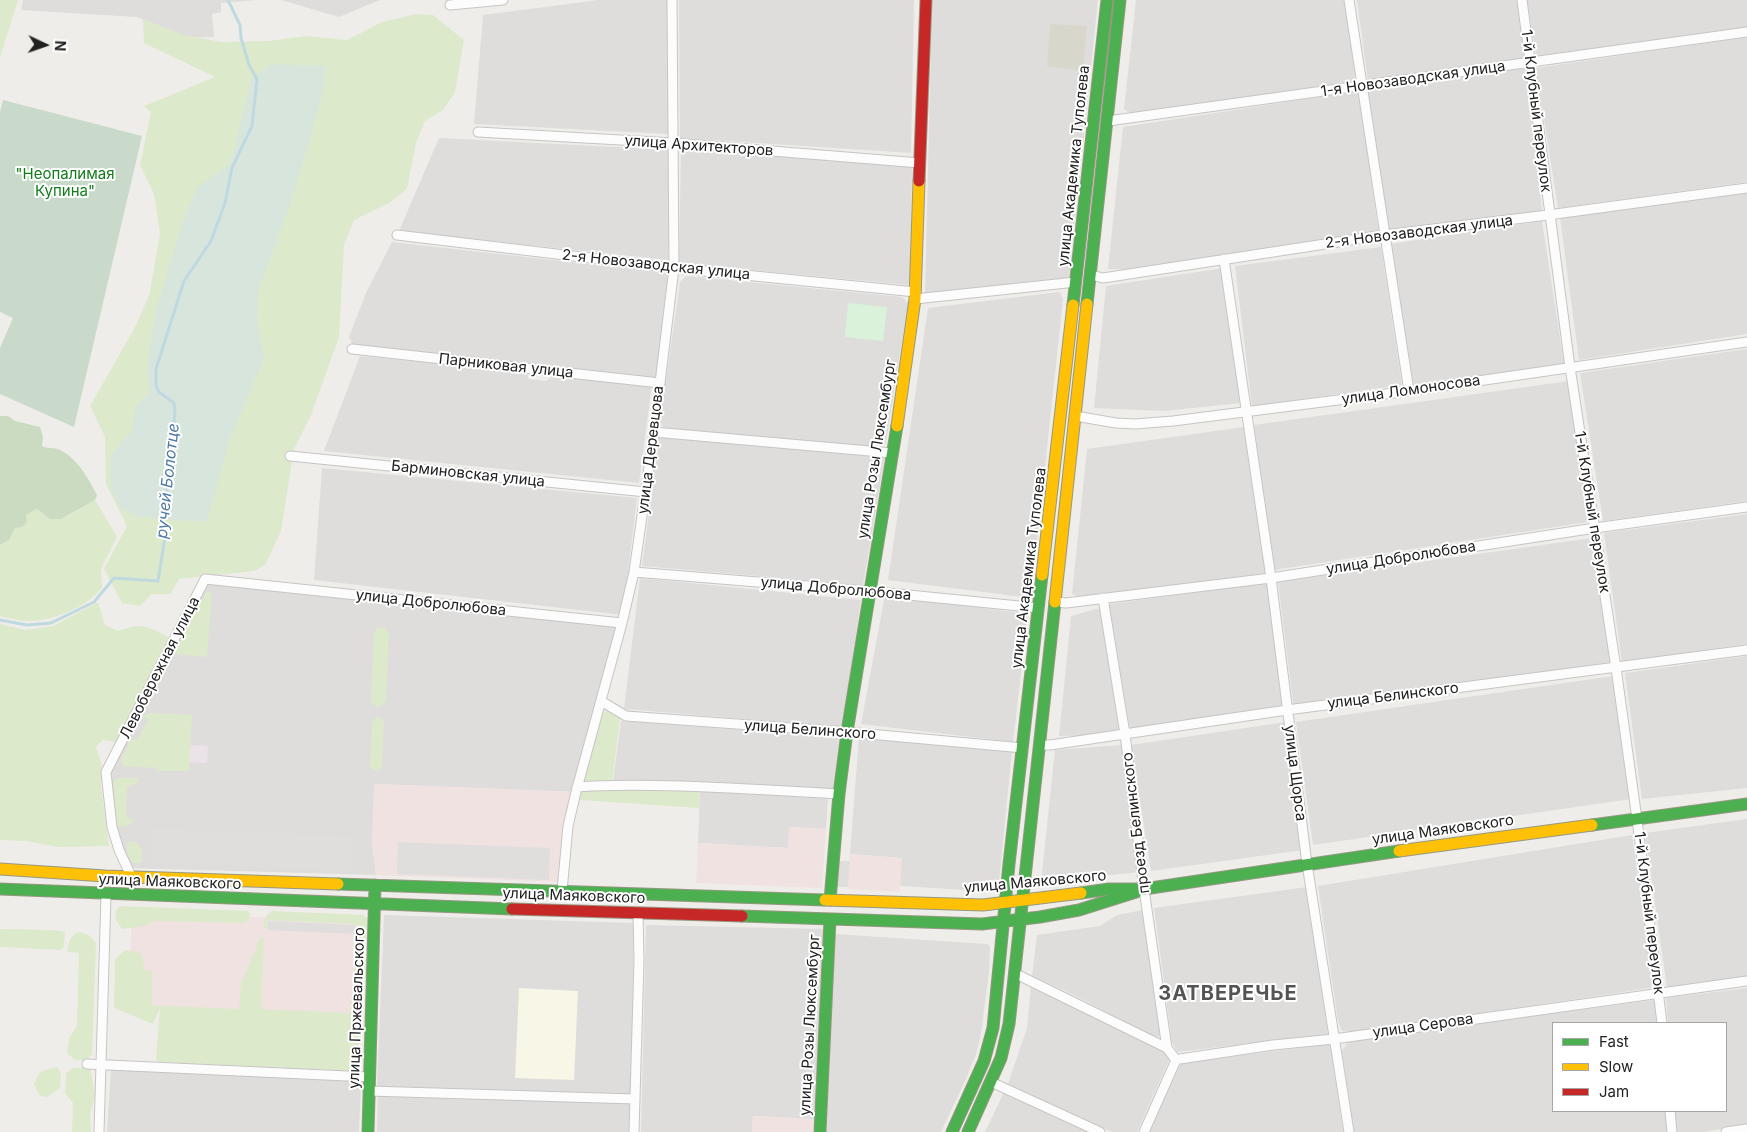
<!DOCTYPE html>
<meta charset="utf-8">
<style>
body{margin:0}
#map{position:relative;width:1747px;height:1132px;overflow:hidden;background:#efedea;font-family:Inter,sans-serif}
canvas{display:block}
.legend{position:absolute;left:1552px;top:1022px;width:175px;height:90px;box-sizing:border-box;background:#fff;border:1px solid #a6a6a6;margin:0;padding:6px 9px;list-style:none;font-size:15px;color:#212121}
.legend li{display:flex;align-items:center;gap:10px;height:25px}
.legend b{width:25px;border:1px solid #a6a6a6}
.north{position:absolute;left:20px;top:20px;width:50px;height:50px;-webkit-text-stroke:4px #fff;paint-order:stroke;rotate:93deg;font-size:14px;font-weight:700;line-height:20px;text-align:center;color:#212121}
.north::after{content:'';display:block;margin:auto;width:18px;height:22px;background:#212121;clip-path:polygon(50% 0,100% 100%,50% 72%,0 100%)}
</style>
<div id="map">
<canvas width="1747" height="1132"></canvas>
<ul class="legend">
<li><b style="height:6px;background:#4caf50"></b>Fast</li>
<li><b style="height:6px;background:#ffc107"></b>Slow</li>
<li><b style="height:6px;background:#c62828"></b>Jam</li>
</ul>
<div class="north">N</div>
</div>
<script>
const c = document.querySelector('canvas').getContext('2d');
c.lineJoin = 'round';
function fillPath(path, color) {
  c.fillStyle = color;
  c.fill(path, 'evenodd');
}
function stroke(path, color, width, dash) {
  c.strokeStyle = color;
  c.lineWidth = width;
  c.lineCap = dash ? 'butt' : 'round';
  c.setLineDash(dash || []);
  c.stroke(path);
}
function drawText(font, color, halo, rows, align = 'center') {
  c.font = font + ' Inter,sans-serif';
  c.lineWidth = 4;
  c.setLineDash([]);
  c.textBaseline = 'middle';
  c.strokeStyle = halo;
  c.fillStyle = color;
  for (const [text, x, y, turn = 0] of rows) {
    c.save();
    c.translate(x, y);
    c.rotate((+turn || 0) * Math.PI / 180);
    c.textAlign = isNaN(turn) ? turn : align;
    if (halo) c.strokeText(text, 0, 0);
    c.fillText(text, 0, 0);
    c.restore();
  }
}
fillPath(new Path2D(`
 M 23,0 L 257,0 L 221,3 L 221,12 L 212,14 L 214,37 L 185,38 L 137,17 L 21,10 Z
 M 281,0 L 380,0 L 339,17 Z
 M 599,0 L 669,0 L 668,134 L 474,124 L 483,15 Z
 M 679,0 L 914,0 L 911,153 L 680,138 Z
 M 932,0 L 1098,0 L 1069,278 L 925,296 Z
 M 1136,0 L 1346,0 L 1356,81 L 1131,114 L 1124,109 Z
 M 1357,0 L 1518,0 L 1526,59 L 1368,81 Z
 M 1527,0 L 1747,0 L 1747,27 L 1536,56 Z
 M 1747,37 L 1747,182 L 1558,208 L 1536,68 Z
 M 1528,68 L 1542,212 L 1390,236 L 1367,90 Z
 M 1359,91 L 1379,236 L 1143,269 L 1108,269 L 1123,127 Z
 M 439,138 L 674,150 L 668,260 L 399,231 Z
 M 681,149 L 855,161 L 912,167 L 910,285 L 679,263 Z
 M 1747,193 L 1747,334 L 1579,360 L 1560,218 Z
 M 1542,221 L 1564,364 L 1414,387 L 1390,244 Z
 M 392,242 L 668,273 L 656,378 L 353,345 L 349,337 L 366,293 Z
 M 1381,247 L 1402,385 L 1252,406 L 1235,266 Z
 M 1223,268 L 1240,403 L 1164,411 L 1094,408 L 1106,286 Z
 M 686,276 L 902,297 L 908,303 L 886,443 L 880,448 L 665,429 L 660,423 L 680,282 Z
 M 1060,292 L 1063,299 L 1031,598 L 888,580 L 928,308 Z
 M 1747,349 L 1747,501 L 1603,521 L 1580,373 Z
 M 360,356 L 527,372 L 528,379 L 546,381 L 553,376 L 652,384 L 639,483 L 324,451 Z
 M 1569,381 L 1588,522 L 1274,570 L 1254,425 Z
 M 1244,427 L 1266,573 L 1082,598 L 1072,594 L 1087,449 Z
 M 659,436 L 885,458 L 863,585 L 642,566 Z
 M 322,468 L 637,498 L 623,615 L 314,580 Z
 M 1747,514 L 1747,644 L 1622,662 L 1604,533 Z
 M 1592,538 L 1611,663 L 1294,710 L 1278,582 Z
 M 640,578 L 861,600 L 843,727 L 624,709 Z
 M 205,579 L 622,623 L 576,792 L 375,784 L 372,842 L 376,875 L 126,868 L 119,850 L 106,772 Z
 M 1268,583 L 1284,712 L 1131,735 L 1109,604 Z
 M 885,595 L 1028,614 L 1013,742 L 861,724 Z
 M 1100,608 L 1120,735 L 1059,736 L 1071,616 Z
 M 1747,656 L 1747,788 L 1642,799 L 1625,673 Z
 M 1613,676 L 1631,799 L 1313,845 L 1296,722 Z
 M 621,721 L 839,737 L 833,789 L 613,781 Z
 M 1286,722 L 1303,850 L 1151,871 L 1131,745 Z
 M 859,736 L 1012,751 L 998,892 L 900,886 L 901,858 L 850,854 Z
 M 1121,745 L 1140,872 L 1041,882 L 1055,750 Z
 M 700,790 L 828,799 L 826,829 L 790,827 L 788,848 L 698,843 Z
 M 1747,819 L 1747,977 L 1667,988 L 1645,833 Z
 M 1632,835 L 1653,982 L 1650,988 L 1353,1032 L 1342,1031 L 1338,1021 L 1318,886 Z
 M 1307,887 L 1328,1034 L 1177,1052 L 1172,1042 L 1154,908 Z
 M 1143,910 L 1161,1036 L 1155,1037 L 1070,993 L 1032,976 L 1037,935 L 1100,926 L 1117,915 Z
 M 384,915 L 634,923 L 631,1095 L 377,1088 Z
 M 646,925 L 825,929 L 814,1119 L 753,1116 L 752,1132 L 641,1132 Z
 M 835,934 L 987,944 L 990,946 L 989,972 L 981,1034 L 976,1054 L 966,1079 L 941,1132 L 824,1132 Z
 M 1031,986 L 1166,1050 L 1170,1058 L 1137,1132 L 1112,1132 L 1008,1084 L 1027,1028 Z
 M 1747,988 L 1747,1125 L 1703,1132 L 1677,1132 L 1675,1111 L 1726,1111 L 1726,1023 L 1668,1023 L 1666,998 Z
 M 1655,1000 L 1657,1023 L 1553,1023 L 1553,1111 L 1666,1111 L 1668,1132 L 1354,1132 L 1342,1051 L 1349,1040 Z
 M 1330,1044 L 1343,1132 L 1149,1132 L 1181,1063 Z
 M 111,1070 L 361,1080 L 359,1132 L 107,1132 Z
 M 1004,1092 L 1089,1132 L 985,1132 Z
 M 378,1094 L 630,1103 L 629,1132 L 377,1132 Z`), '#dedddb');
fillPath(new Path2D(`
 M 374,784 L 576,792 L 563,882 L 376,875 L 372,842 Z
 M 789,827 L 826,829 L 822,888 L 696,883 L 698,843 L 788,848 Z
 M 850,854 L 902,858 L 900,892 L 848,889 Z
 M 132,911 L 362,922 L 358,1015 L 128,1005 Z
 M 753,1116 L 814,1119 L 814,1132 L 752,1132 Z`), '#f0e2e1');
fillPath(new Path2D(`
 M 189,745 L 208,746 L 207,763 L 188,762 Z`), '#ece3e8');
fillPath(new Path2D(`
 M 519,988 L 578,991 L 574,1080 L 515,1078 Z`), '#f7f6e7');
fillPath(new Path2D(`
 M 1050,24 L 1087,26 L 1083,71 L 1047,66 Z`), '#d8d7cc');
fillPath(new Path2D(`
 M 0,0 L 18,0 L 0,58 Z
 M 416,14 L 433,15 L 464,40 L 455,92 L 443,110 L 425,121 L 416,143 L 407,189 L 389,203 L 354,220 L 344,245 L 339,337 L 311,415 L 294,449 L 281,531 L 265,565 L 254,571 L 179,579 L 171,594 L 152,594 L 140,606 L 122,603 L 104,569 L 127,526 L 106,484 L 105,437 L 90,406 L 134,329 L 149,296 L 160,234 L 154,194 L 140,165 L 151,112 L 144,106 L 215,77 L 144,43 L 143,19 L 184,35 L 222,42 L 269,41 L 306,36 L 347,40 L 382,22 Z
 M 95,500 L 117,537 L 101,569 L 102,588 C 85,608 54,621 28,621 C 19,621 9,618 0,616 L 0,545 C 13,537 14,524 26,515 C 29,513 33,511 37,509 L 50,519 L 61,519 Z
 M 207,591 L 212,594 L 207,657 L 174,654 Z
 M 98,602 L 105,625 L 118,631 C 144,622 146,626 170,638 L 116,742 L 103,740 L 96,747 L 102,765 L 101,786 L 109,846 L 58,847 L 26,841 L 0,840 L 0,624 L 25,630 L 53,626 Z
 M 380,627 L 385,628 L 389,634 L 386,701 C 382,708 374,708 371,701 L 374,634 L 376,629 Z
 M 610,710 L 620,719 L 612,783 L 583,784 L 602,713 Z
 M 150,713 L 192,715 L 189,771 L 156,771 L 156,768 L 123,766 L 121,759 L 131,740 L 134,739 L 137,740 L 148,720 L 143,716 Z
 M 376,717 L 381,718 L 384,723 L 382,766 L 377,771 L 372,769 L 370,766 L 372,723 Z
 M 120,778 L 138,778 L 138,783 L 127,787 L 126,817 L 135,820 C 130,825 125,828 118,826 L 114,818 L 113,784 L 114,780 Z
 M 700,789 L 699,808 L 580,800 L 581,790 Z
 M 130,841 L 137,843 L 142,849 L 141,863 L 133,863 C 129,857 126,851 127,843 Z
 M 120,906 L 248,911 L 250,914 L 249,920 L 243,923 L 156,921 L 142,927 L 123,929 C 116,924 112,913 120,906 Z
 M 272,911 L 363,915 L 371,921 L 370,932 L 367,939 L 360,938 L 356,934 L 356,924 L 268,920 L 267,929 L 263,927 L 266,916 Z
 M 0,929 L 53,930 L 65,932 L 64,946 L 61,950 L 0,947 Z
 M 79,932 L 89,935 L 96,943 L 92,1055 L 86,1060 L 75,1060 L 67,1053 L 69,1038 L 77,1026 L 79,953 L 67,952 C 68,943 70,935 79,932 Z
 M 260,938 L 264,938 L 261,1009 L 350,1013 L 352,989 L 361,990 L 358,1070 L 353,1071 L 160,1062 L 156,1060 L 160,1008 L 153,1024 L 114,1008 L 115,959 L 125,950 L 139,952 L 143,959 L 144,970 L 152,971 L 152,1005 L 239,1009 L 241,984 Z
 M 355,955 L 362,956 L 367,960 L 366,978 L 361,980 L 354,980 Z
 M 57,1067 L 61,1073 L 60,1088 L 47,1097 L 40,1096 L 34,1084 L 40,1072 Z
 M 90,1067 L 95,1094 L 90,1115 L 91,1132 L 72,1132 L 73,1103 L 65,1093 L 66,1073 L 73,1068 Z`), '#dceacb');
fillPath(new Path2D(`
 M 0,416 L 8,416 L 15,421 L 40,427 L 43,437 L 42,446 C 48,449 54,447 60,450 C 78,459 88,478 97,495 L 95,500 L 61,519 L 50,519 L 37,509 L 26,515 L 27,522 L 22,527 L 15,528 L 9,540 L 0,545 Z`), '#cbdbc1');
fillPath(new Path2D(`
 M 271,64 L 325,66 L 324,88 L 304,159 L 287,213 L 258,291 L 257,321 L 264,358 L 230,438 L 207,521 L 185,521 L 139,517 L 121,509 L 111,489 L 111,455 L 131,432 L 136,405 L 149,394 L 147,365 L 157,306 L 183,221 L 197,188 L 231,163 L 251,79 Z`), '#d8e5dd');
fillPath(new Path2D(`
 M 3,100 L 142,136 L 74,427 L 0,394 L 0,348 L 13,318 L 0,312 L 0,112 Z`), '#c9d9ca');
fillPath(new Path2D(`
 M 848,303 L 887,307 L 883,341 L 845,337 Z`), '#daf2da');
fillPath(new Path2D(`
 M 151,828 L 355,837 L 353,871 L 149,862 Z
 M 398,842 L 550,848 L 549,880 L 397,874 Z
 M 838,861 L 850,861 L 848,887 L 836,887 Z
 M 268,921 L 356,925 L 356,934 L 268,930 Z`), '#dfdedd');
stroke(new Path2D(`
 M 0,620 L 27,625 L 51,623 L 94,602 L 114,578 L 158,581 L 166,531 L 165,510 L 175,411 L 174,403 L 159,392 L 156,385 L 156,369 L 184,281 L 211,241 L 225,203 L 232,168 L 252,126 L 257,79 L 249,65 L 241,38 L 240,25 L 228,0`), '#bfd9e0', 3);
const street = new Path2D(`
 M 1349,0 L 1409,391
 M 1522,0 L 1570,367 L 1616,668 L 1637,819 L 1662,1023
 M 450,5 L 503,0
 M 1108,121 L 1747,32
 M 478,132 L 674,143 L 920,163
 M 397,235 L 674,268 L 916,292
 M 1224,259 L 1271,578 L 1307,864 L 1349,1132
 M 1091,275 L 1103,278 L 1384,235 L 1548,215 L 1747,188
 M 915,299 L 1076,282
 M 352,349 L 660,383
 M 1075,416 L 1116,423 L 1135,424 L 1173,421 L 1409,391 L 1747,342
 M 654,432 L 892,453
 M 290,456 L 646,492
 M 634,572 L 869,591 L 1039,608
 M 1103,598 L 1125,734 L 1144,889 L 1167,1048 L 1176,1060
 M 1055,602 L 1066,603 L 1271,578 L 1595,528 L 1747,507
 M 601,701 L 626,716 L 847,732 L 1023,748
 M 1039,745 L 1050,745 L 1287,710 L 1747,650
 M 577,787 C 612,784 647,785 681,786 C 734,788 787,791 839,794
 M 131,876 L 119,850 L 112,827 L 106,772 L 205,579 L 622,623
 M 562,891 L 568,826 L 576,792 L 622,623 L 634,572 L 654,432 L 674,268 L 672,0
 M 1014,973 L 1167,1048
 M 87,1064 L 369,1077
 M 991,1082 L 1100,1132
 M 369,1091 L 635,1099
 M 1670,1111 L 1672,1132
 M 99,1132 L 106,895
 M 634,1132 L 639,960 L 638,913
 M 1144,1132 L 1176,1060 L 1180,1059 L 1273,1045 L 1334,1039 L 1747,981
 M 1726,1132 L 1747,1129`);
const fast = new Path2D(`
 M 1087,304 L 1120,0
 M 1073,305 L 1107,0
 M 1592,825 L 1747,804
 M 338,884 L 825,900
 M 0,889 L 512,909
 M 1081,893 L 1109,889 L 1144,889 L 1399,851
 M 830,900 L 839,794 L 847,732 L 897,426
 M 742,916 L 982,924 L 1040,917 L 1079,910 L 1136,892
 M 368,1132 L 375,885
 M 820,1132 L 830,919
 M 952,1132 L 984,1061 L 993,1028 L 1009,864 L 1042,575
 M 968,1132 L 1001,1058 L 1009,1024 L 1055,602`);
const slow = new Path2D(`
 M 897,426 L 915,299 L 919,181
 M 1042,575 L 1073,305
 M 1055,602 L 1087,304
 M 1399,851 L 1592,825
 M 0,869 L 105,876 L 338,884
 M 825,900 L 983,905 L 1081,893`);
const jam = new Path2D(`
 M 919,181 L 926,0
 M 512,909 L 742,916`);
stroke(street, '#c6c5c4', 11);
stroke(fast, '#969882', 13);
stroke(slow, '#969882', 13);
stroke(jam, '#969882', 13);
stroke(street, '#fdfcfc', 9);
stroke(fast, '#4caf50', 11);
stroke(slow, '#ffc107', 11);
stroke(jam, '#c62828', 11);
drawText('15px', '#212121', '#fff', [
 ["1-я Новозаводская улица",1413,79,-8],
 ["1-й Клубный переулок",1536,111,83],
 ["улица Архитекторов",699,146,4],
 ["улица Академика Туполева",1074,166,-84],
 ["2-я Новозаводская улица",1419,232,-7],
 ["2-я Новозаводская улица",656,265,6],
 ["Парниковая улица",506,366,6],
 ["улица Ломоносова",1411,390,-8],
 ["улица Розы Люксембург",877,449,-81],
 ["улица Деревцова",651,450,-83],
 ["Барминовская улица",468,474,6],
 ["1-й Клубный переулок",1592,512,81],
 ["улица Добролюбова",1401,558,-9],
 ["улица Академика Туполева",1029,568,-83],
 ["улица Добролюбова",836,589,5],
 ["улица Добролюбова",431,603,6],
 ["Левобережная улица",160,668,-63],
 ["улица Белинского",1393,696,-7],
 ["улица Белинского",810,730,4],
 ["улица Щорса",1295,773,83],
 ["проезд Белинского",1136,823,-97],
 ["улица Маяковского",1443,830,-8],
 ["улица Маяковского",170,882,2],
 ["улица Маяковского",1035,882,-5],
 ["улица Маяковского",574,896,2],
 ["1-й Клубный переулок",1649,913,83],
 ["улица Пржевальского",357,1008,-88],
 ["улица Розы Люксембург",810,1025,-87],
 ["улица Серова",1423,1026,-8]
]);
drawText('15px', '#127c1a', '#fff', [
 ["\"Неопалимая",65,174],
 ["Купина\"",65,191]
]);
drawText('italic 16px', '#4f7aa4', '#fff', [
 ["ручей Болотце",168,481,-84]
]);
c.letterSpacing = '1px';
drawText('bold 20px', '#545454', '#fff', [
 ["ЗАТВЕРЕЧЬЕ",1228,994]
]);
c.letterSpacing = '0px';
</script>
